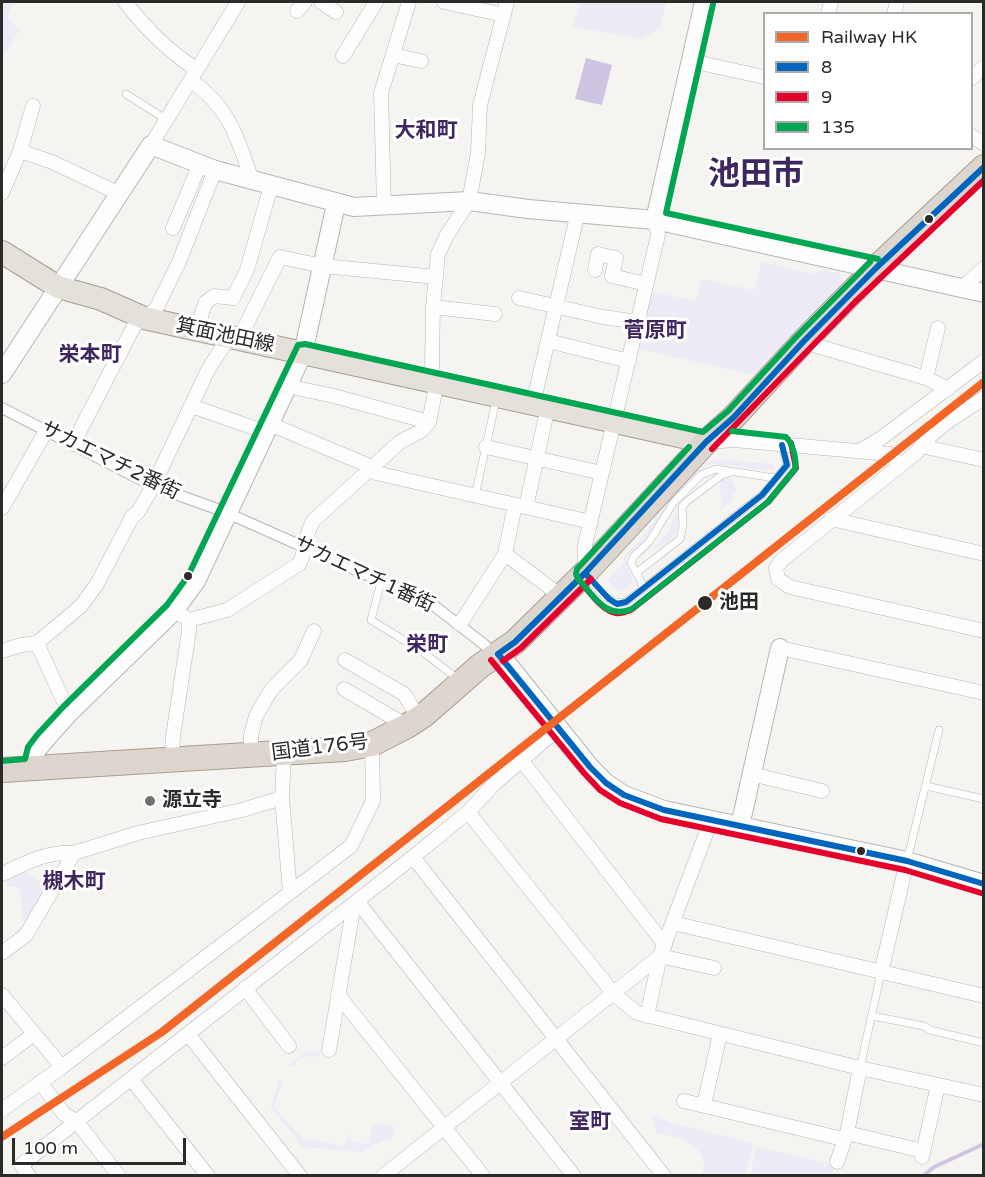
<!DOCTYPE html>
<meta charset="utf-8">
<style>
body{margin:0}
#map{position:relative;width:985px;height:1177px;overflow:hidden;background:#f6f4f1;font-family:"Varela Round",sans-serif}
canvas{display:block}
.frame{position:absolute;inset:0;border:3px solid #2c2a29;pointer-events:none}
.legend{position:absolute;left:763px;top:12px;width:210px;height:138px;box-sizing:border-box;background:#fff;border:2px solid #abaaa9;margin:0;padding:8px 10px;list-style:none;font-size:18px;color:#2c2a29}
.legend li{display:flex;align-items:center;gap:12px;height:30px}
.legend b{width:30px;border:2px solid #abaaa9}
.scale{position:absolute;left:12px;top:1138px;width:174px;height:27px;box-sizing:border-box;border:3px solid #2c2a29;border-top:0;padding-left:8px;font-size:18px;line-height:21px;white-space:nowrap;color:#2c2a29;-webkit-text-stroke:4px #fff;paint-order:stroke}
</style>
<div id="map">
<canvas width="985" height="1177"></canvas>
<div class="frame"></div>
<ul class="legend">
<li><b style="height:8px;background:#f26627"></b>Railway HK</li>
<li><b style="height:8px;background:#0065bd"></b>8</li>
<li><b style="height:8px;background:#e4002b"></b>9</li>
<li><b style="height:8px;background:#00a651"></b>135</li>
</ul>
<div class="scale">100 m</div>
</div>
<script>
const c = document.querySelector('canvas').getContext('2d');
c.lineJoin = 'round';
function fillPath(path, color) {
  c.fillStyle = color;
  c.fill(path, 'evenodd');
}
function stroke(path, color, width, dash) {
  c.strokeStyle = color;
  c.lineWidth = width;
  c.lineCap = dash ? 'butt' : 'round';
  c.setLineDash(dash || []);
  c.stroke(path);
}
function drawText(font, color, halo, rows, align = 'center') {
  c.font = font + ' "Varela Round","Noto Sans JP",sans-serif';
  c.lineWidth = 6;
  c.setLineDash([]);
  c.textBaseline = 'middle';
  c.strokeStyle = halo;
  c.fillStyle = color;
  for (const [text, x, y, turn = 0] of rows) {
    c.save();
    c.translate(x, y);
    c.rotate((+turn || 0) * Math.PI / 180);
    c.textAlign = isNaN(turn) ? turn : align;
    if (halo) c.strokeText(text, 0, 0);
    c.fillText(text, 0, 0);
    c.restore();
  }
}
fillPath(new Path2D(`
 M 2,2 L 13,2 L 7,16 L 19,31 L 5,53 L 2,55 Z
 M 580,2 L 666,2 L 660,28 L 641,39 L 573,27 Z
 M 762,262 L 815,274 L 824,270 L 840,273 L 842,283 L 754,375 L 635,348 L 648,291 L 696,301 L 702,279 L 754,290 Z
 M 717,459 L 772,464 L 776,469 C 766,474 726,462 708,465 L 674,499 L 646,539 L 627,557 C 624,568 632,571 634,581 C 622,595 618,592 607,580 L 622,565 L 625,555 L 643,536 L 670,498 L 699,469 L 708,462 Z
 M 726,477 L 733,479 L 732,483 L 737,490 L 731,495 L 734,499 L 719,511 C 720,510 722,502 722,501 C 722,491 715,484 726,477 Z
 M 675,513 L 677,513 C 681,534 673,537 658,549 L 655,547 L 670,529 Z
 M 24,871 L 48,887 L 24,926 L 19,887 L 7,887 L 6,881 Z
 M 307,1051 L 319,1053 L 320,1057 L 309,1056 L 297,1059 L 295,1066 L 289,1067 L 289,1064 Z
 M 279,1079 L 282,1081 L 274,1107 L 302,1138 L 344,1146 L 349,1134 L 351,1135 L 350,1141 L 368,1144 L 373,1124 L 376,1123 L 393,1126 L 395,1128 L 391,1141 L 381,1141 L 363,1152 L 303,1147 L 271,1108 Z
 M 651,1113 L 669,1122 L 753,1143 L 746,1175 L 702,1175 C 712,1147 679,1137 657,1133 Z
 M 756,1147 L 833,1164 L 831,1175 L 750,1176 Z`), '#efebf6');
fillPath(new Path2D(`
 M 586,58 L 612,65 L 602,105 L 575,99 Z`), '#cfc5e2');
stroke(new Path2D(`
 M 923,1176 L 934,1167 L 984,1144`), '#cfc5e2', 4);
const service = new Path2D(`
 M 126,94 L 167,120
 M 475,496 L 495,405
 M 636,573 L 680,539 L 683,526 L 682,507 L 686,502 L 722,475 L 729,473
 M 587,576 C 598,589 608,606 626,602 L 762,495 L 787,465 L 782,445
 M 381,582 L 371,620 L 423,652 L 459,680
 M 643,588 L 640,579 L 631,563 L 634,556 L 649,542 L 674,502 L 701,475 L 716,469 L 775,478
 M 926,786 L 984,799
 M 907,861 L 939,730
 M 872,1016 L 924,1026 L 930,1030 L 984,1043
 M 860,1068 L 881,973`);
const pedestrian = new Path2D(`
 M 2,408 L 153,486 L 220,510
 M 234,516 L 432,604 L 486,646`);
const minor = new Path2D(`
 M 125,2 C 149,32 165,48 197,70
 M 321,2 L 336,12
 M 444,2 L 504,15
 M 297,11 L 305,2
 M 828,14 L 831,2
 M 894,14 L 897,2
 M 393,55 L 421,61
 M 343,56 L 376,2
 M 691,61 L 764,77
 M 972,78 L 984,67
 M 192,81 C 230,109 237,137 252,180
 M 972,136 L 984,144
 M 151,145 L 238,2
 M 20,151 L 52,162 L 120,194
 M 2,193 L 20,151 L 33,106
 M 384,206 L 381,93 L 409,2
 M 173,228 L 200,164
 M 595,270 L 598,254 L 616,258 L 612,276 L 646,284
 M 963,287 L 984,268
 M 519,298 L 603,317 L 638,322
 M 433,307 L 495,314
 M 197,330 L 205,303 L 214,296 L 233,298 L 247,270 L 271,186
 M 548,341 L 629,361
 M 803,342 L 926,378 L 948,389
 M 926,378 L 938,328
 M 287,386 L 334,396 L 429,422
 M 984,398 C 961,413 932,429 917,452 L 782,560 L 776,568 L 778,579 L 790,587 L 984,631
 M 533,404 L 578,212
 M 191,406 L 266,432
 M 270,424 L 367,465 L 376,473 L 591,522
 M 708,442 L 734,440 L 890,454 L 900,465
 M 73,444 L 134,326 L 156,309 L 179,262 L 215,170
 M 921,446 L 984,460
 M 486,447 L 602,473
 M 859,451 L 880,439 L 984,361
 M 526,507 L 546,416
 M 2,508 L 46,431
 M 831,519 L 984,554
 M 505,554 L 561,596
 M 585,571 L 585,545 L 658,235 L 655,220
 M 189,620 L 227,610 L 299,564 C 307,550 304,534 314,520 L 400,442 L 421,431 L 429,422 L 435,392 L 432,364 L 433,307 L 438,254 L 447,235 L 469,201 L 478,153 L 480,105 L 507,2
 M 460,624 L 505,554 L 515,505
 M 37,643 L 69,713
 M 780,648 L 984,693
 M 2,651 L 21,645 L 37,643 L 81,606 L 97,584 L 132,517 L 138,512 L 153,486 L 208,370 L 223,346 L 243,331 L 280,257 L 323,266 L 436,277
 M 345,660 L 404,694 L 419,718
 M 344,689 L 407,726
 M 284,754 L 282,798 L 290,892
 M 251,755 L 251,735 L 256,716 L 271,690 L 300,661 L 314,631
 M 172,760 L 173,736 L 189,631 L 189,620 L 181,615
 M 522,761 L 665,945
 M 751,774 L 822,791
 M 468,812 L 614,994 L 637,1013 L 860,1068 L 984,1095
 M 413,857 L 664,1176
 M 2,874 C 26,863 47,851 74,853
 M 357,901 L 574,1176
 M 673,923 L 984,996
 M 2,953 L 26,935 L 74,853 L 138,833 L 242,810 L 282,798
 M 881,973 L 907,861
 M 245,988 L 289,1046
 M 2,995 L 62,1067
 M 338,995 L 483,1176
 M 647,1016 L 660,956 L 711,820
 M 188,1034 L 300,1176
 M 329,1050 L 354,904
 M 2,1058 L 34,1034
 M 132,1080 L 208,1176
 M 40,1082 L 64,1114 L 77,1122 L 119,1176
 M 684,1101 L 843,1139
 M 704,1105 L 720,1034
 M 2,1110 L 62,1067 L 351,846 L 373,801 L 372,744
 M 847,1133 L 923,1151
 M 922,1157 L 938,1085
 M 837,1162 L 847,1133 L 860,1068
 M 29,1176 L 21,1165 L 413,857 L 468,812 L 494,784 L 560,727
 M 383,1176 L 660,956 L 714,968`);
const tertiary = new Path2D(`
 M 655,220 L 704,2
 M 2,374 L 151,145 L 215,170 L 354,207 L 469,201 L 528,209 L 655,220 L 984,293
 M 498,654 L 511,668 L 590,767 L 606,783 L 624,795 L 664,810 L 907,861 L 984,884
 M 32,768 L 36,751 L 44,741 L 69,713 L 174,611 L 196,581 L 303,353 L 336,204
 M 740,826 L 780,648`);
const primary = new Path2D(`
 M 2,252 L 58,287 L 101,299 L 144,318 L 706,442`);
const trunk = new Path2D(`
 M 2,770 L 345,749 L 372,744 L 407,726 L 424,715 L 480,666 L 515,642 L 585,573 L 706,442 L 734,417 L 803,342 L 876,268 L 984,167`);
stroke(service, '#b7b6b4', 8);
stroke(pedestrian, '#b7b6b4', 12);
stroke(minor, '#b7b6b4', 15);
stroke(tertiary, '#b7b6b4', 20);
stroke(primary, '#a79e92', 24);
stroke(trunk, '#a79e92', 26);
stroke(service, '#fefdfd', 7);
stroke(pedestrian, '#fefdfd', 10);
stroke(minor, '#fefdfd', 14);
stroke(tertiary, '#fefdfd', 18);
stroke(primary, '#e5e0d9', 22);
stroke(trunk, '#ddd6ce', 24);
stroke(new Path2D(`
 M 585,573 L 609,599 L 617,604 L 626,602 L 762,495 L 787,465 L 782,445
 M 498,654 L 515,642 L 585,573 L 706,442 L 734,417 L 803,342 L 876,268 L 984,167
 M 498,654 L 590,767 L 606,783 L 624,795 L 664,810 L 907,861 L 984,884`), '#0065bd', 6);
stroke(new Path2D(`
 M 712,449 L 855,302 L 984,180
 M 578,579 C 588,589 601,611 616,613 C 621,614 627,611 631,610 L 768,502 L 796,468 L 791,443
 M 491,660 L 584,773 L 600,790 L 620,803 L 661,819 L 905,870 L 981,893
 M 503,661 L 521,648 L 591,579`), '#e4002b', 6);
stroke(new Path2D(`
 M 713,4 L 666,213 L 878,259
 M 689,447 L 577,569 L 576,574 L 578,579 C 594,596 606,620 632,609 L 768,502 L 795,469 C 797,460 793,444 786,437 L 732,431
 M 2,761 L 25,759 L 28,747 L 37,735 L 63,707 L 167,605 L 188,576 L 298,345 L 305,344 L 703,432 L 728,411 L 797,336 L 870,262`), '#00a651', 6);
stroke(new Path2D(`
 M 2,1137 L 162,1032 L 984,382`), '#f26627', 8);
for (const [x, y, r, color] of [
 [929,219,5,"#2c2a29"],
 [188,576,5,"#2c2a29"],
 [705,603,8,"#2c2a29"],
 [150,801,6,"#73716f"],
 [861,851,5,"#2c2a29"]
]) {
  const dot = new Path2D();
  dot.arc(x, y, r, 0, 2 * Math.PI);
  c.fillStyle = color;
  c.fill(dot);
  stroke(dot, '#fff', 2);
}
drawText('20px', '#2c2a29', '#fff', [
 ["箕面池田線",225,336,12],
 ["サカエマチ2番街",110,461,26],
 ["サカエマチ1番街",364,575,25],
 ["国道176号",320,748,-7]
]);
drawText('bold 20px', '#2c2a29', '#fff', [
 ["池田",719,603]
], 'left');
drawText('bold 20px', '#2c2a29', '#fff', [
 ["源立寺",162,801]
], 'left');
drawText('bold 21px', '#3e2761', '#fff', [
 ["大和町",426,131],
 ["菅原町",655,331],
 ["栄本町",90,355],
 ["栄町",427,645],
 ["槻木町",74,882],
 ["室町",590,1122]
]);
drawText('bold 32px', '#3e2761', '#fff', [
 ["池田市",756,176]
]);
</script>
